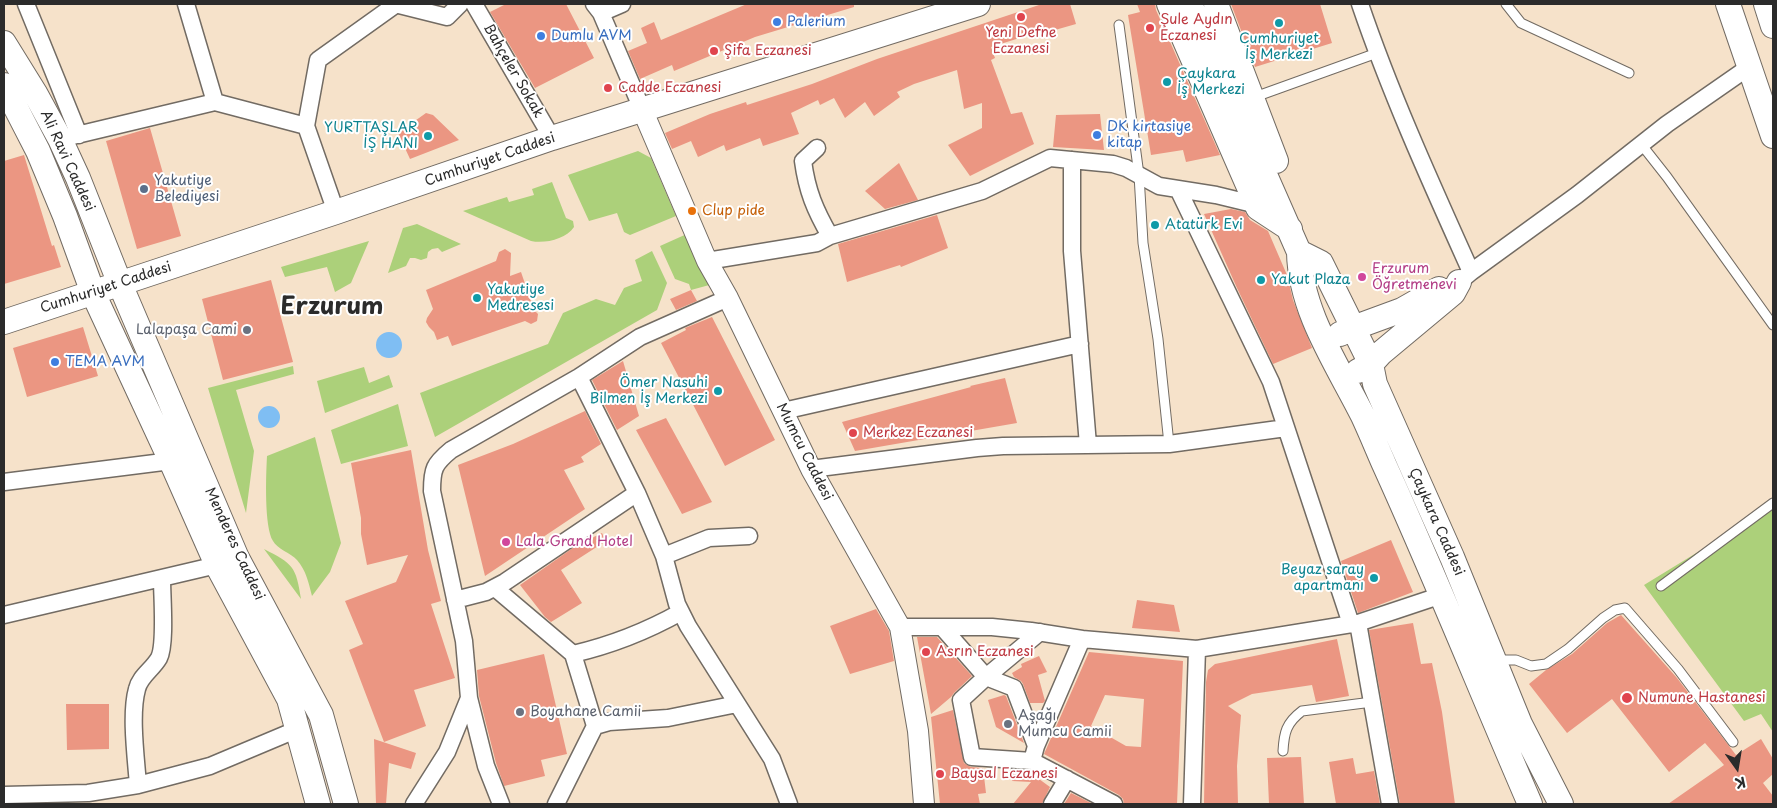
<!DOCTYPE html>
<meta charset="utf-8">
<style>
body{margin:0}
#map{position:relative;width:1777px;height:808px;overflow:hidden;background:#f6e2ca;font-family:"Playpen Sans",sans-serif}
canvas{display:block}
.frame{position:absolute;inset:0;border:5px solid #2b2b2b;pointer-events:none}
.north{position:absolute;left:1712px;top:743px;width:50px;height:50px;-webkit-text-stroke:4px #fff;paint-order:stroke;rotate:167deg;font-size:14px;font-weight:700;line-height:20px;text-align:center;color:#2b2b2b}
.north::after{content:'';display:block;margin:auto;width:18px;height:22px;background:#2b2b2b;clip-path:polygon(50% 0,100% 100%,50% 72%,0 100%)}
</style>
<div id="map">
<canvas width="1777" height="808"></canvas>
<div class="frame"></div>
<div class="north">K</div>
</div>
<script>
const c = document.querySelector('canvas').getContext('2d');
c.lineJoin = 'round';
function fillPath(path, color) {
  c.fillStyle = color;
  c.fill(path, 'evenodd');
}
function stroke(path, color, width, dash) {
  c.strokeStyle = color;
  c.lineWidth = width;
  c.lineCap = dash ? 'butt' : 'round';
  c.setLineDash(dash || []);
  c.stroke(path);
}
function drawText(font, color, halo, rows, align = 'center') {
  c.font = font + ' "Playpen Sans",sans-serif';
  c.lineWidth = 4;
  c.setLineDash([]);
  c.textBaseline = 'middle';
  c.strokeStyle = halo;
  c.fillStyle = color;
  for (const [text, x, y, turn = 0] of rows) {
    c.save();
    c.translate(x, y);
    c.rotate((+turn || 0) * Math.PI / 180);
    c.textAlign = isNaN(turn) ? turn : align;
    if (halo) c.strokeText(text, 0, 0);
    c.fillText(text, 0, 0);
    c.restore();
  }
}
fillPath(new Path2D(`
 M 638,151 L 651,158 L 676,216 L 630,235 L 624,232 L 617,213 L 589,221 L 568,175 Z
 M 552,182 L 566,218 L 573,221 L 574,227 C 566,239 545,244 531,241 L 463,211 L 507,197 L 509,202 L 534,195 L 532,189 Z
 M 417,224 L 461,244 L 442,252 L 438,248 L 432,249 L 428,252 L 427,258 L 421,260 L 415,258 L 410,258 L 406,266 L 388,273 L 403,228 Z
 M 689,233 L 713,284 L 691,290 L 689,284 L 675,279 L 660,246 Z
 M 369,241 L 351,283 L 335,292 L 327,267 L 285,277 L 281,267 Z
 M 652,251 L 667,283 L 657,310 L 435,437 L 420,393 L 548,344 L 563,313 L 596,299 L 615,305 L 624,288 L 642,281 L 635,260 Z
 M 293,366 L 294,374 L 236,390 L 254,451 L 246,513 L 208,388 Z
 M 364,367 L 369,383 L 389,375 L 393,387 L 325,413 L 317,381 Z
 M 398,404 L 408,446 L 341,464 L 331,430 Z
 M 315,437 L 341,543 L 330,572 L 312,596 C 309,584 306,570 297,560 C 291,553 277,549 273,541 C 264,527 266,474 267,456 Z
 M 1773,506 L 1773,732 L 1761,714 L 1744,721 L 1644,585 Z
 M 264,549 C 293,564 296,566 301,599 Z`), '#acd07a');
fillPath(new Path2D(`
 M376 345a13 13 0 1 1 26 0a13 13 0 1 1-26 0Z
 M258 417a11 11 0 1 1 22 0a11 11 0 1 1-22 0Z`), '#7fbef3');
fillPath(new Path2D(`
 M 506,4 L 566,4 L 594,58 L 535,88 L 490,12 Z
 M 747,4 L 854,4 L 854,7 L 755,37 L 674,71 L 672,65 L 640,79 L 628,51 L 647,43 L 641,28 L 654,22 L 661,40 Z
 M 1042,4 L 1070,4 L 1076,24 L 1048,32 L 1048,29 L 991,47 L 995,58 L 991,60 L 1011,114 L 1022,112 L 1034,144 L 970,176 L 948,145 L 982,128 L 982,103 L 964,109 L 957,70 L 914,84 L 897,92 L 900,97 L 874,116 L 865,102 L 845,118 L 834,98 L 820,105 L 818,100 L 791,113 L 799,134 L 763,146 L 760,138 L 726,151 L 724,145 L 698,157 L 691,141 L 672,149 L 665,133 L 710,114 L 746,102 L 747,105 L 812,84 L 877,59 Z
 M 1137,4 L 1155,4 L 1156,10 L 1220,155 L 1186,162 L 1183,150 L 1151,155 L 1128,15 L 1140,12 Z
 M 1231,4 L 1320,4 L 1332,43 L 1255,67 Z
 M 426,113 L 433,115 L 459,140 L 410,159 L 398,133 Z
 M 1100,114 L 1104,150 L 1053,147 L 1056,115 Z
 M 150,128 L 181,236 L 137,249 L 106,141 Z
 M 24,155 L 52,246 L 54,245 L 61,267 L 4,284 L 4,161 Z
 M 899,163 L 918,200 L 885,209 L 865,191 Z
 M 1231,209 L 1245,212 L 1250,220 L 1268,231 L 1287,275 L 1293,300 L 1312,348 L 1273,364 L 1237,288 L 1204,214 Z
 M 937,215 L 948,248 L 901,267 L 900,265 L 847,282 L 838,244 Z
 M 505,249 L 511,253 L 510,276 L 521,272 L 534,310 L 538,314 L 537,321 L 531,324 L 525,321 L 452,346 L 448,336 L 437,340 L 434,332 L 429,327 L 426,322 L 427,318 L 433,309 L 426,290 L 496,261 L 499,252 Z
 M 271,280 L 293,362 L 223,380 L 202,299 Z
 M 691,290 L 697,301 L 676,310 L 670,299 Z
 M 712,317 L 775,440 L 725,466 L 661,343 L 686,330 L 685,328 Z
 M 83,327 L 98,376 L 27,397 L 13,348 Z
 M 623,361 L 639,416 L 617,430 L 592,380 Z
 M 1005,378 L 1017,423 L 855,451 L 842,422 L 971,387 L 970,386 Z
 M 585,411 L 601,444 L 581,457 L 584,462 L 564,470 L 585,509 L 485,576 L 458,465 L 513,444 Z
 M 666,418 L 712,502 L 682,514 L 636,430 Z
 M 411,450 L 428,550 L 441,601 L 431,604 L 455,678 L 414,690 L 426,726 L 384,742 L 349,650 L 363,644 L 345,601 L 396,582 L 408,555 L 367,565 L 361,534 L 361,518 L 351,463 Z
 M 602,533 L 606,541 L 561,570 L 582,603 L 551,622 L 545,617 L 520,585 L 577,545 Z
 M 1391,540 L 1413,592 L 1358,613 L 1341,561 Z
 M 1137,600 L 1174,605 L 1180,632 L 1132,628 Z
 M 876,609 L 889,631 L 894,661 L 850,674 L 830,626 Z
 M 1621,615 L 1677,678 L 1736,755 L 1761,739 L 1773,759 L 1773,774 L 1763,783 L 1773,796 L 1773,804 L 1668,804 L 1724,765 L 1705,743 L 1669,772 L 1612,699 L 1567,733 L 1529,684 L 1546,670 L 1572,654 L 1607,623 Z
 M 1413,623 L 1421,664 L 1432,663 L 1442,712 L 1455,804 L 1400,804 L 1369,630 Z
 M 917,637 L 937,637 L 972,676 L 954,693 L 951,697 L 931,714 Z
 M 1337,639 L 1349,696 L 1316,702 L 1312,685 L 1252,694 L 1228,706 L 1241,715 L 1237,766 L 1238,804 L 1204,804 L 1206,682 L 1208,670 L 1215,664 Z
 M 1089,652 L 1183,661 L 1177,804 L 1124,804 L 1123,799 L 1119,795 L 1044,754 ZM 1105,695 L 1144,699 L 1141,747 L 1126,746 L 1091,726 Z
 M 544,654 L 567,754 L 541,760 L 545,776 L 504,786 L 496,763 L 479,696 L 477,670 Z
 M 1039,656 L 1047,672 L 1038,675 L 1045,701 L 1043,703 L 1030,703 L 1023,684 L 1021,681 L 1014,677 L 1012,673 L 1022,667 L 1021,664 Z
 M 1004,695 L 1006,696 L 1024,743 L 996,727 L 988,700 Z
 M 66,704 L 109,704 L 109,749 L 67,750 Z
 M 953,710 L 964,763 L 971,767 L 983,768 L 986,793 L 978,794 L 980,804 L 940,804 L 931,717 Z
 M 374,739 L 416,753 L 411,769 L 389,763 L 386,804 L 376,804 Z
 M 1301,757 L 1304,804 L 1269,804 L 1267,758 Z
 M 1353,758 L 1356,774 L 1374,771 L 1380,804 L 1336,804 L 1329,762 Z
 M 1011,770 L 1028,771 L 1050,787 L 1042,804 L 1013,804 L 1031,782 L 1012,781 Z
 M 1071,793 L 1093,804 L 1064,804 Z`), '#eb9682');
const service = new Path2D(`
 M 1506,4 L 1521,23 L 1629,73
 M 1119,25 L 1139,175 L 1143,243 L 1158,339 L 1169,444
 M 1252,98 L 1377,53
 M 1641,144 L 1667,177 L 1773,325
 M 1661,586 L 1773,503
 M 1496,660 L 1516,660 L 1531,666 L 1546,664 L 1568,649 L 1603,618 L 1615,610 L 1625,608 L 1678,669 L 1733,742
 M 1283,751 C 1284,733 1286,723 1302,711 L 1372,702`);
const minor = new Path2D(`
 M 26,4 L 79,135
 M 186,4 L 215,102 L 306,126
 M 395,4 L 447,17 L 460,4
 M 474,4 L 552,138
 M 594,4 L 601,13 L 642,109
 M 1360,4 C 1391,95 1431,183 1471,272
 M 601,13 L 622,4
 M 60,139 L 215,102
 M 817,148 L 803,161 C 807,191 815,210 830,236
 M 1072,160 L 1072,251 L 1088,445
 M 1178,189 L 1271,382 L 1351,624
 M 336,212 L 306,126 L 318,60 L 395,5
 M 707,261 L 817,243 L 830,236 L 982,191 L 1050,158 L 1113,164 L 1126,168 L 1159,186 L 1216,195 L 1249,203 L 1258,208
 M 1459,282 L 1471,272 L 1577,195 L 1667,124 L 1749,67
 M 579,377 L 637,493 L 664,556 L 677,604 L 688,626 L 772,759 L 789,804
 M 783,411 L 1080,344
 M 811,469 L 977,448 L 1003,446 L 1169,444 L 1286,428
 M 4,482 L 171,461
 M 664,556 L 709,538 L 749,536
 M 495,588 L 573,654 L 595,726
 M 455,600 L 486,592 L 505,582 L 637,493
 M 4,615 L 217,565
 M 1358,623 L 1390,804
 M 900,627 L 992,627 L 1031,631 L 1082,639 L 1036,746 L 1032,761 L 1114,804
 M 942,627 L 986,677 L 1014,688 L 1036,746
 M 1082,639 L 1197,649 L 1358,623 L 1442,595
 M 573,654 C 612,645 647,631 681,612
 M 1032,761 L 972,757 L 961,700 L 986,677 L 1040,632
 M 138,785 C 136,758 130,714 137,689 C 140,676 152,670 159,658 C 166,644 162,597 162,579
 M 4,795 L 88,793 L 138,785 L 210,766 L 298,729
 M 414,804 L 447,752 L 469,698
 M 501,804 L 486,766 L 469,698 L 464,641 L 432,491 C 432,469 434,464 451,450 L 579,377 L 640,337 L 728,298
 M 556,804 L 595,726 L 609,722 L 668,718 L 737,704
 M 1052,804 L 1067,779
 M 1192,804 L 1197,649`);
const tertiary = new Path2D(`
 M 642,109 L 707,261 L 728,298 L 811,469 L 900,627 L 918,731 L 924,804`);
const secondary = new Path2D(`
 M 1169,4 L 1258,208 L 1290,229
 M 1190,4 L 1299,252 C 1300,311 1337,364 1363,416 C 1370,431 1377,448 1384,464 C 1435,576 1481,691 1530,804
 M 1216,4 L 1276,161
 M 1728,4 L 1773,136
 M 1766,4 L 1773,26
 M 4,43 L 35,93 L 60,139 L 78,178 L 120,284 L 237,558 L 321,715 L 346,804
 M 4,85 L 38,151 L 65,216 L 93,293 L 171,461 L 217,565 L 289,699 L 318,804
 M 1299,252 L 1321,263 L 1371,364 L 1375,384 L 1452,557 L 1520,724 L 1561,804
 M 4,322 L 336,212 L 552,138 L 978,4
 M 1340,334 L 1353,328 L 1402,310 L 1439,289
 M 1358,371 L 1371,364 L 1381,353 L 1453,293 L 1459,282`);
stroke(service, '#726b63', 11);
stroke(minor, '#726b63', 19);
stroke(tertiary, '#726b63', 22);
stroke(secondary, '#726b63', 26);
stroke(service, '#fff', 9);
stroke(minor, '#fff', 16);
stroke(tertiary, '#fff', 20);
stroke(secondary, '#fff', 24);
for (const [x, y, r, color] of [
 [1021,17,5,"#e0444e"],
 [777,22,5,"#3f7fe0"],
 [1279,23,5,"#0f9aa8"],
 [1150,28,5,"#e0444e"],
 [541,36,5,"#3f7fe0"],
 [714,51,5,"#e0444e"],
 [1167,82,5,"#0f9aa8"],
 [608,88,5,"#e0444e"],
 [1097,135,5,"#3f7fe0"],
 [428,136,5,"#0f9aa8"],
 [144,189,5,"#5c6f8a"],
 [692,211,5,"#e8710a"],
 [1155,225,5,"#0f9aa8"],
 [1362,277,5,"#d1479c"],
 [1261,280,5,"#0f9aa8"],
 [477,298,5,"#0f9aa8"],
 [247,330,5,"#6b7280"],
 [55,362,5,"#3f7fe0"],
 [718,391,5,"#0f9aa8"],
 [853,433,5,"#e0444e"],
 [506,542,5,"#d1479c"],
 [1374,578,5,"#0f9aa8"],
 [926,652,5,"#e0444e"],
 [1627,698,6,"#e0444e"],
 [520,712,5,"#6b7280"],
 [1008,724,5,"#6b7280"],
 [940,774,5,"#e0444e"]
]) {
  const dot = new Path2D();
  dot.arc(x, y, r, 0, 2 * Math.PI);
  c.fillStyle = color;
  c.fill(dot);
  stroke(dot, '#fff', 2);
}
drawText('14px', '#be3a42', '#fff', [
 ["Şule Aydın",1160,20],
 ["Eczanesi",1160,36],
 ["Yeni Defne",1021,33,"center"],
 ["Eczanesi",1021,49,"center"],
 ["Şifa Eczanesi",724,51],
 ["Cadde Eczanesi",618,88],
 ["Merkez Eczanesi",863,433],
 ["Asrın Eczanesi",936,652],
 ["Numune Hastanesi",1638,698],
 ["Baysal Eczanesi",950,774]
], 'left');
drawText('14px', '#366cbe', '#fff', [
 ["Palerium",787,22],
 ["Dumlu AVM",551,36],
 ["DK kirtasiye",1107,127],
 ["kitap",1107,143],
 ["TEMA AVM",65,362]
], 'left');
drawText('14px', '#0d838f', '#fff', [
 ["Cumhuriyet",1279,39,"center"],
 ["İş Merkezi",1279,55,"center"],
 ["Çaykara",1177,74],
 ["İş Merkezi",1177,90],
 ["YURTTAŞLAR",418,128,"right"],
 ["İŞ HANI",418,144,"right"],
 ["Atatürk Evi",1165,225],
 ["Yakut Plaza",1271,280],
 ["Yakutiye",487,290],
 ["Medresesi",487,306],
 ["Ömer Nasuhi",708,383,"right"],
 ["Bilmen İş Merkezi",708,399,"right"],
 ["Beyaz saray",1364,570,"right"],
 ["apartmanı",1364,586,"right"]
], 'left');
drawText('14px', '#2b2b2b', '#fff', [
 ["Bahçeler Sokak",513,71,60],
 ["Cumhuriyet Caddesi",490,160,-19],
 ["Ali Ravi Caddesi",67,161,65],
 ["Cumhuriyet Caddesi",106,288,-18],
 ["Mumcu Caddesi",804,452,63],
 ["Çaykara Caddesi",1436,522,66],
 ["Menderes Caddesi",234,544,65]
]);
drawText('14px', '#4e5e75', '#fff', [
 ["Yakutiye",154,181],
 ["Belediyesi",154,197]
], 'left');
drawText('14px', '#c56008', '#fff', [
 ["Clup pide",702,211]
], 'left');
drawText('14px', '#b23c85', '#fff', [
 ["Erzurum",1372,269],
 ["Öğretmenevi",1372,285],
 ["Lala Grand Hotel",516,542]
], 'left');
drawText('14px', '#5b616d', '#fff', [
 ["Lalapaşa Cami",237,330,"right"],
 ["Boyahane Camii",530,712],
 ["Aşağı",1018,716],
 ["Mumcu Camii",1018,732]
], 'left');
drawText('bold 24px', '#2b2b2b', '#fff', [
 ["Erzurum",332,307]
]);
</script>
